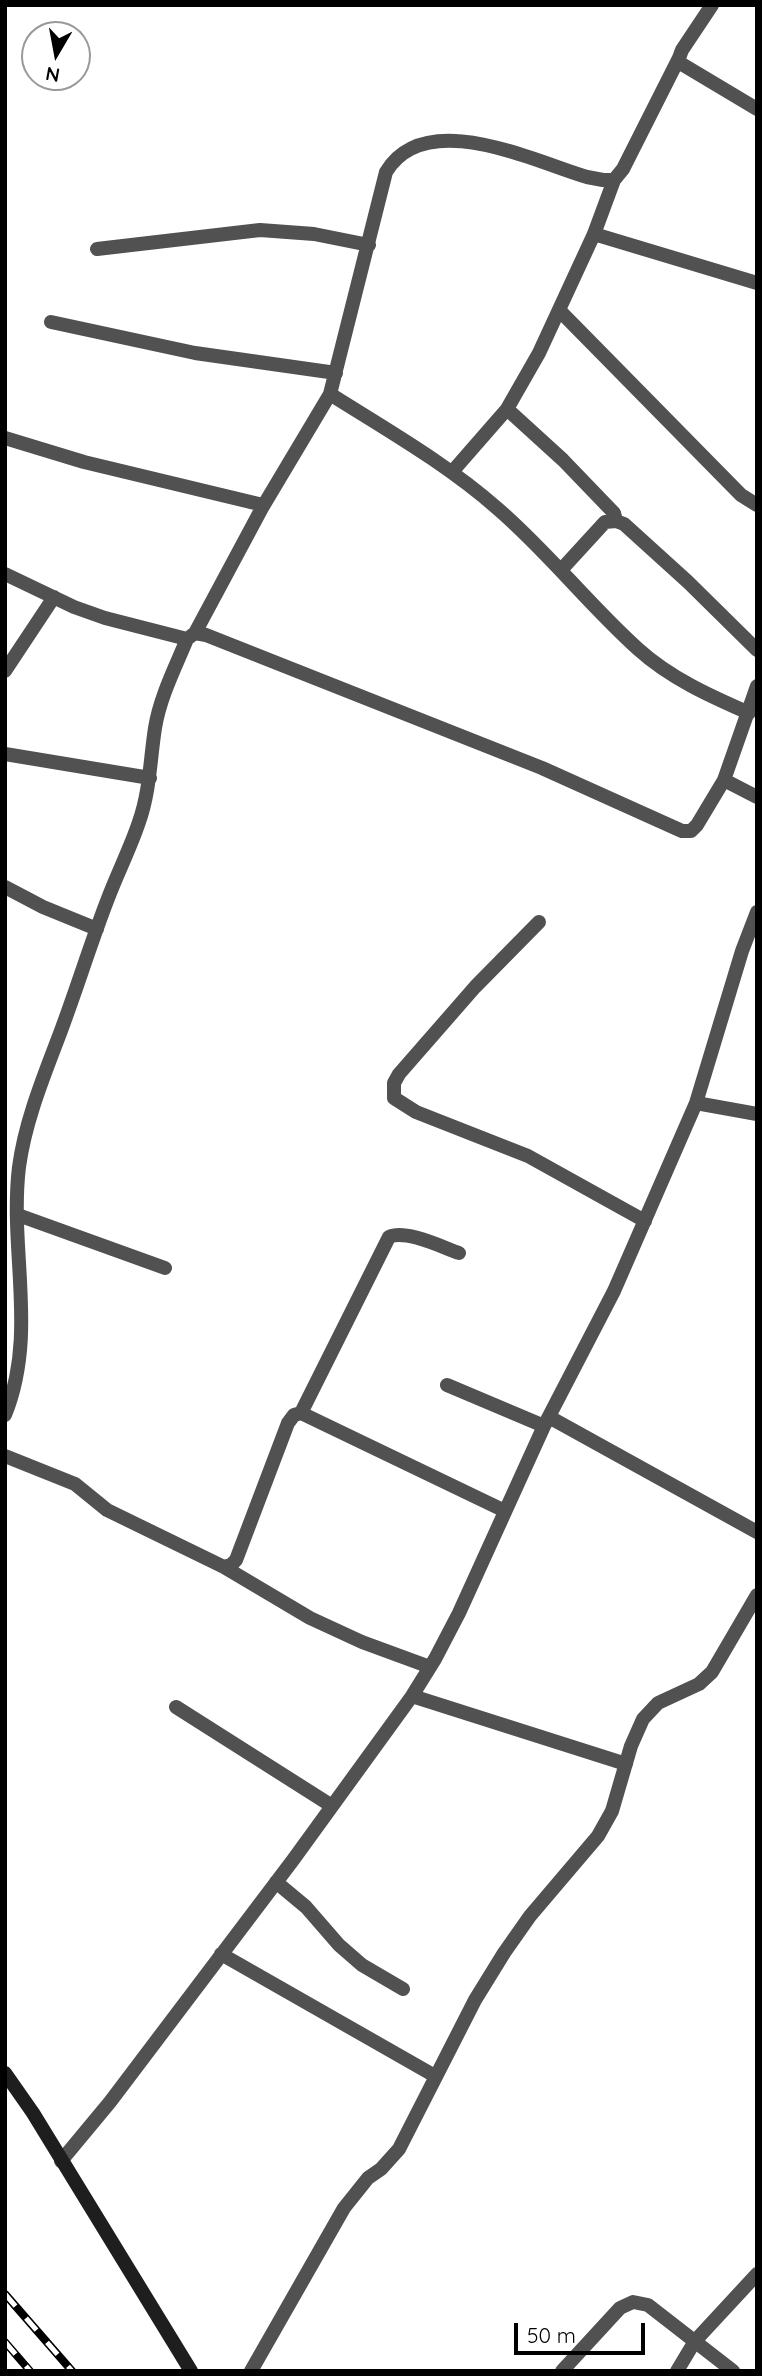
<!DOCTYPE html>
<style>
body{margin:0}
#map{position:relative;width:762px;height:2376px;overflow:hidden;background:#fff;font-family:Quicksand,sans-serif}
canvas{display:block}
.frame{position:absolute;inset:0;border:7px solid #000;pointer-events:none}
.north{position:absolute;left:21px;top:21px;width:70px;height:70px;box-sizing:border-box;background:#fff;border:2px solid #999;border-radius:50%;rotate:190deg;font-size:19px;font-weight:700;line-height:28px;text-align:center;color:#000}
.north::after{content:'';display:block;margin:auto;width:24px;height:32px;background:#000;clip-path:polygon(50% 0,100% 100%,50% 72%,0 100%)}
.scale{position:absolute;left:514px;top:2323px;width:131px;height:32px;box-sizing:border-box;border:4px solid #000;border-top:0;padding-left:9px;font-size:21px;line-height:24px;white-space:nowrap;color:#000;-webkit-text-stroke:5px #fff;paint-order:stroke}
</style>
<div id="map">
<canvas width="762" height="2376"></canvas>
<div class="frame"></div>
<div class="north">N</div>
<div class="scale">50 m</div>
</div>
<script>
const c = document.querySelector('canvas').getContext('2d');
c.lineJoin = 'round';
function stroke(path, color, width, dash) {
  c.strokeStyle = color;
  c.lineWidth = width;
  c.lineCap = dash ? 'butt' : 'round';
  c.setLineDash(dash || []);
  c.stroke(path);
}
stroke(new Path2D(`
 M 712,5 L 682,50 L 679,58 L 680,63 L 757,109
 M 594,234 L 757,283
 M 97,249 L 260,230 L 314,234 L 369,245
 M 560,311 L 741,495 L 757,505
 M 51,322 L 195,353 L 336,373
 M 330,394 L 386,172 C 425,107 533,161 587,177 L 603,180 L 614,180 L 623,169 L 679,58
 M 507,409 L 563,460 L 614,513 L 616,521
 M 5,438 L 84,462 L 263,505
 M 452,472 L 507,409 L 539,353 L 594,234 L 614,180
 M 561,570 L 605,522 L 616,521 L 624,524 L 688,582 L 757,650
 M 5,574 L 74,607 L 105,618 L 187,639
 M 195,633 L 262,508 L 330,394 C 387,430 447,464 498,509 C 548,552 589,605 638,649 C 670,678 710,696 749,713
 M 5,671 L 54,597
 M 757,686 L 724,780 L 757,797
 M 5,754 L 150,778
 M 5,887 L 43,907 L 97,929
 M 539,922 L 475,987 L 399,1074 L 394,1083 L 394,1098 L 416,1112 L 528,1156 L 645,1221
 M 696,1103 L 757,1114
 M 18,1215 L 165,1268
 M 447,1385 L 544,1426
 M 301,1413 L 389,1237 C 405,1229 442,1247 459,1253
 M 5,1415 C 38,1333 9,1251 19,1167 C 25,1122 43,1078 59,1036 C 76,991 90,945 107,901 C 117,874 130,849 139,822 C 150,791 150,760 155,728 C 160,697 175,668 187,639 L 195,633 L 206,635 L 542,768 L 682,831 L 691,831 L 697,825 L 724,780
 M 549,1417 L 757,1532
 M 5,1456 L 75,1484 L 107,1510 L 224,1567 L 231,1565 L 236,1560 L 288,1423 L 294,1415 L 301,1413 L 505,1511
 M 224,1567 L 310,1618 L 362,1642 L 430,1667
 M 412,1696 L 626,1764
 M 176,1707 L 332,1806
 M 276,1882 L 306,1907 L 339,1945 L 362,1965 L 403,1989
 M 221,1954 L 435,2076
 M 61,2161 L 110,2102 L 293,1860 L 412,1696 L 435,1659 L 459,1613 L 544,1426 L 614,1291 L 696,1103 L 742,951 L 757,912
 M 251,2371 L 344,2208 L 368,2178 L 381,2169 L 399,2149 L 475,2000 L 504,1953 L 530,1916 L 598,1836 L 612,1811 L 631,1746 L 643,1719 L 658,1703 L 699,1684 L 712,1672 L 757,1595
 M 562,2371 L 620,2308 L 633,2302 L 648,2305 L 733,2371
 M 677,2371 L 695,2341 L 757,2274`), '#515151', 14);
stroke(new Path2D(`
 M 5,2073 L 33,2113 L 191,2371`), '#1e1e1e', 14);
const rail = new Path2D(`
 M 5,2294 L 72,2371
 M 5,2342 L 30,2371`);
stroke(rail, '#000', 8);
stroke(rail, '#fff', 5, [16]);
</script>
